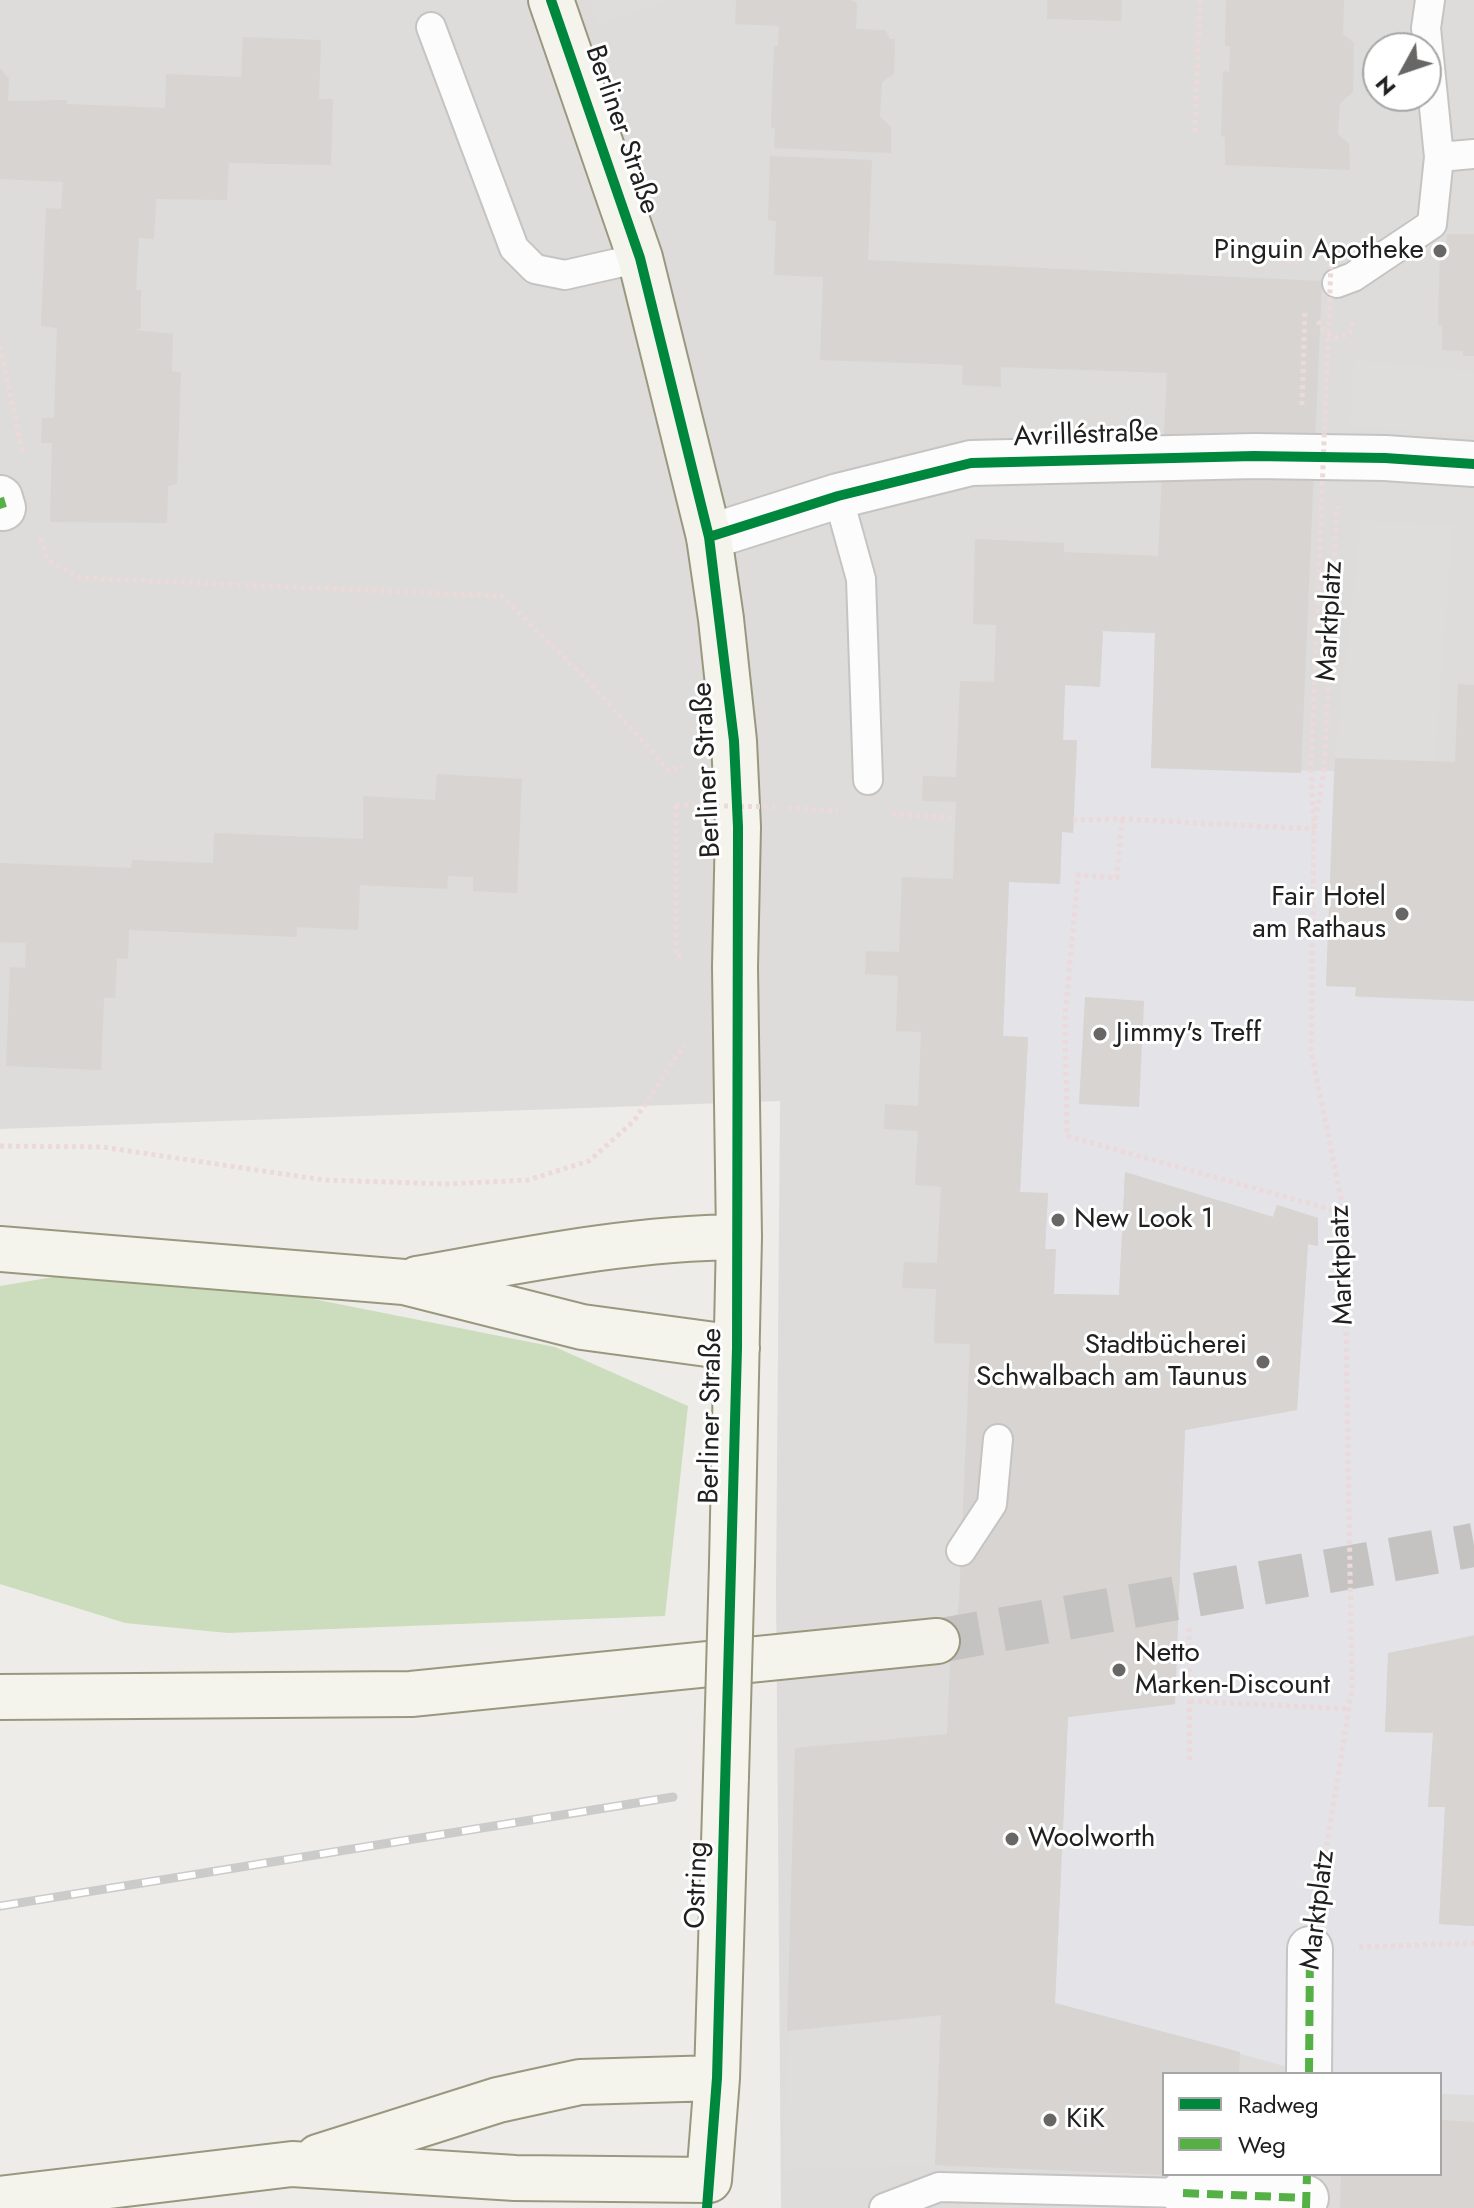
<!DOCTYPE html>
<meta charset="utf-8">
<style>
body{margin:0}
#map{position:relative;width:1474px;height:2208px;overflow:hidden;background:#eeece9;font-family:Jost,sans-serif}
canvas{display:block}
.legend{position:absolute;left:1162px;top:2072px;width:280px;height:104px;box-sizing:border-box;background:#fff;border:2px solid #a6a6a6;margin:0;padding:10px 14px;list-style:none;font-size:24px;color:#202020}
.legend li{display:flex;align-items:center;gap:16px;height:40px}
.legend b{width:40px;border:2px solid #a6a6a6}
.north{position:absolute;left:1362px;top:32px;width:80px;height:80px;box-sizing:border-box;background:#fff;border:2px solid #a6a6a6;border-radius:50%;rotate:230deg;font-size:22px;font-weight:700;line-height:32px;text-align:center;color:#202020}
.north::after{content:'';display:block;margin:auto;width:28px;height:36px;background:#686766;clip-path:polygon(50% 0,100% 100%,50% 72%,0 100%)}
</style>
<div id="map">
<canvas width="1474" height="2208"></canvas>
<ul class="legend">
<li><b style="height:10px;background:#00873e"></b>Radweg</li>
<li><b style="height:10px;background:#55b145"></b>Weg</li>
</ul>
<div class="north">N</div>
</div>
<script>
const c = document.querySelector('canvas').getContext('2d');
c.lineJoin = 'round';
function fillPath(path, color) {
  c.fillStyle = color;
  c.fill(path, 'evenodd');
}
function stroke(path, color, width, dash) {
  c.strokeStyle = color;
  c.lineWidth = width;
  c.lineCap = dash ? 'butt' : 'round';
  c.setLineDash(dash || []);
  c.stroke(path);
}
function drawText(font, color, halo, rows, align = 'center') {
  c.font = font + ' Jost,sans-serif';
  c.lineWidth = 6;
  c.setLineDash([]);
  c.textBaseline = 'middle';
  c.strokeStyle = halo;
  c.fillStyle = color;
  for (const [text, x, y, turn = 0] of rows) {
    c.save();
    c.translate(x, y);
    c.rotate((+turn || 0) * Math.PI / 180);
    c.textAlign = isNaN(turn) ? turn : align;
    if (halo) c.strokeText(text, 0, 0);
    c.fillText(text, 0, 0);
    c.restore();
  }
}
fillPath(new Path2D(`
 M 0,0 L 1474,0 L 1474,2208 L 781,2208 L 776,1586 L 780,1101 L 0,1129 ZM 1378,48 L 1426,48 L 1426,96 L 1378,96 ZM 1164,2074 L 1440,2074 L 1440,2174 L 1164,2174 Z`), '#dddcda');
fillPath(new Path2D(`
 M 89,1271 L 278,1292 L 555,1347 L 688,1406 L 665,1616 L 228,1633 L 125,1623 L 0,1584 L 0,1286 Z`), '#cbddbd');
fillPath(new Path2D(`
 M 589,0 L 672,0 L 597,25 Z
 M 1354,360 L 1474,371 L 1474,435 L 1350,426 Z
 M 1361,521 L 1453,525 L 1435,762 L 1335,758 Z
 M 941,2016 L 935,2165 L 783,2170 L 788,2031 Z`), '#dedddc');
fillPath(new Path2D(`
 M 1103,631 L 1155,633 L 1151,768 L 1334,771 L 1326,986 L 1356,987 L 1356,997 L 1474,1001 L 1474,1635 L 1389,1653 L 1385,1731 L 1433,1733 L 1445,1807 L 1439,1924 L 1474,1926 L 1474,2095 L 1440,2094 L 1440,2074 L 1313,2074 L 1055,2003 L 1068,1717 L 1175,1704 L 1185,1430 L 1297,1410 L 1308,1244 L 1318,1246 L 1318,1218 L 1277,1205 L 1273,1217 L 1125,1172 L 1119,1295 L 1054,1294 L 1045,1249 L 1048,1194 L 1020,1192 L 1028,1038 L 1003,1036 L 1009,882 L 1060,883 L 1062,832 L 1073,832 L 1077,741 L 1063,740 L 1065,685 L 1100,686 Z`), '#e3e3e8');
fillPath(new Path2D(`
 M 736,0 L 851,0 L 857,3 L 856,29 L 885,30 L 890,39 L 895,39 L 894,74 L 882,82 L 880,117 L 891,127 L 891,153 L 774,148 L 775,128 L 771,127 L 774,46 L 778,46 L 779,26 L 735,24 Z
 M 1047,0 L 1122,0 L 1121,21 L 1047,19 Z
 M 1226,0 L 1344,0 L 1343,34 L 1354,43 L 1353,92 L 1340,103 L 1338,134 L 1349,144 L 1350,170 L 1225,165 L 1225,137 L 1221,136 L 1223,71 L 1229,72 L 1230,46 L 1225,46 Z
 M 243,37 L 321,40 L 319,99 L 333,99 L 331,165 L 229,163 L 227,200 L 156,199 L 154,239 L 139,238 L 136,290 L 141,290 L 141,328 L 135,330 L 173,334 L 172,371 L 181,373 L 177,484 L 168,486 L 167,523 L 50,522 L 52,443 L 41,443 L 42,418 L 54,418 L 57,328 L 41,326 L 46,208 L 61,209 L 63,182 L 0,179 L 0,68 L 9,79 L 8,101 L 67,100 L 67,104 L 165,108 L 166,74 L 241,77 Z
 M 770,156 L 872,160 L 868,260 L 1322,281 L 1301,773 L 1151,768 L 1155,633 L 1103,631 L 1100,687 L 1065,685 L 1063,740 L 1077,740 L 1073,833 L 1062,832 L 1060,884 L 1009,882 L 1003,1036 L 1028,1037 L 1020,1192 L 1048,1193 L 1045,1249 L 1056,1249 L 1054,1294 L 1119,1295 L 1125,1172 L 1273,1217 L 1277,1205 L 1318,1218 L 1318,1246 L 1308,1244 L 1297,1410 L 1185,1430 L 1175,1704 L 1068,1717 L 1055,2003 L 1240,2052 L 1239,2074 L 1164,2074 L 1164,2175 L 935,2165 L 941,2015 L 787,2031 L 795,1748 L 947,1734 L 952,1618 L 957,1619 L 959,1601 L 970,1344 L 934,1343 L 936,1289 L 902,1288 L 904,1262 L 937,1263 L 941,1187 L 915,1185 L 918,1131 L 884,1129 L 885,1104 L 918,1106 L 921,1032 L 896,1031 L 898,976 L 865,974 L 866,951 L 899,952 L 902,877 L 953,879 L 956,802 L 922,801 L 923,776 L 956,777 L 960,681 L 994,682 L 996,625 L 973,624 L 975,539 L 1064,543 L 1064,552 L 1158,556 L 1167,373 L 1001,367 L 1001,387 L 962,385 L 963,365 L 820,360 L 823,277 L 774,275 L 776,221 L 768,220 Z
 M 1447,234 L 1474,234 L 1474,356 L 1463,356 L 1463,351 L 1442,350 L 1442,325 L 1438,325 L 1440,250 L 1446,250 Z
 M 1458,684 L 1474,685 L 1474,1001 L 1355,996 L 1356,987 L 1326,986 L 1335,758 L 1455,762 Z
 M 437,774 L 522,779 L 517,893 L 473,891 L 473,877 L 448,876 L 447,889 L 360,885 L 358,930 L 297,927 L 297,937 L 129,930 L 128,959 L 117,958 L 115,998 L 104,998 L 101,1070 L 6,1066 L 10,967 L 25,968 L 26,943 L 0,942 L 0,863 L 131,868 L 132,860 L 213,863 L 214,833 L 363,839 L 363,796 L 435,800 Z
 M 1085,997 L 1144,1001 L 1139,1107 L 1079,1104 Z
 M 1474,1636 L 1474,1926 L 1439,1924 L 1445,1807 L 1428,1807 L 1433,1733 L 1385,1732 L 1388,1653 Z
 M 1440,2120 L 1474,2122 L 1474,2208 L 1340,2208 L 1341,2174 L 1440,2174 Z`), '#d7d4d1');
stroke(new Path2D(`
 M 937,1641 L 1474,1545`), '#c5c3c1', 44, [44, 22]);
const lane = new Path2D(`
 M 431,27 L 514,248 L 535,269 L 565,275 L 640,258
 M 1439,157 L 1474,154
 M 1337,283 L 1353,277 L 1432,224 L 1439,157 L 1426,28 L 1430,0
 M 838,496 L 861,579 L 868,780
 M 961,1551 L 992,1504 L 998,1439
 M 884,2208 L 939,2187 L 1183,2193`);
const street = new Path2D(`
 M 0,498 L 3,508
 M 709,537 L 838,496 L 971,463 L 1254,456 L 1385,458 L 1474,464
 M 1309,2074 L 1310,1949
 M 1183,2193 L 1306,2198`);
const secondary = new Path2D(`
 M 551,0 L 640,258 L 709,537 L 721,619 L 734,741 L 738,827 L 735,967 L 739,1237 L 732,1563
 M 0,1249 L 404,1282 L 582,1327 L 737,1348
 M 417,1279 C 524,1260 630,1238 739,1237
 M 0,1697 L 411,1694 L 937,1641
 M 318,2157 L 498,2100 L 580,2082 L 717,2078
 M 0,2199 L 292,2164 L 515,2178 L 709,2180 L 717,2078 L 726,1776`);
stroke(lane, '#c5c4c3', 32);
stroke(street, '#c5c4c3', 48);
stroke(secondary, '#99987f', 48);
stroke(new Path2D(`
 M 1195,132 L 1200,0
 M 1287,262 L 1298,263
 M 1318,321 L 1323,330 L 1337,338 L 1350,333 L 1353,322
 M 0,346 L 23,454
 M 1302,405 L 1305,311
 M 40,539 L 48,560 L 80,578 L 502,596 L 585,678 L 670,771 L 683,765
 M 676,805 L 676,956 L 683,956
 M 788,808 L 838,811
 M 892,814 L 955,818
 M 1122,819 L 1117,878 L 1078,875 L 1065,1017 L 1067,1136 L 1344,1213
 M 1073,820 L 1122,819 L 1314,829
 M 0,1146 L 102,1147 L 324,1180 L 448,1184 L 528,1180 L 589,1161 L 634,1121 L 684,1045
 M 1189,1628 L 1190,1762
 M 1190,1701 L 1349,1709
 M 1318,1901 L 1352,1689 L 1344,1213 L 1311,1051 L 1314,829 L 1324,772 L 1337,506
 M 1359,1947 L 1474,1943`), '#ecd9d9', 5, [4, 4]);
stroke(lane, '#fcfcfc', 28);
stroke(street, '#fcfcfc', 44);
stroke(secondary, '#f4f4ec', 44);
const rail = new Path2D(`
 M 0,1906 L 673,1797`);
stroke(rail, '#cbcbca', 9);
stroke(rail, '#fff', 6, [18]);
const secondaryBridge = new Path2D(`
 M 726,1776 L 732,1563`);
stroke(secondaryBridge, '#99987f', 48, []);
stroke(new Path2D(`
 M 676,805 L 775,807
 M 1314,829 L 1311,770 L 1331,264`), '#ecd9d9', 5, [4, 4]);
stroke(secondaryBridge, '#f4f4ec', 44);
stroke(new Path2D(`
 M 0,498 L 3,508
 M 1309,2074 L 1310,1949
 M 1183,2193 L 1306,2198
 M 1306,2208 L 1307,2174`), '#55b145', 8, [16, 8]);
stroke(new Path2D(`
 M 551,0 L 640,258 L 709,537 L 734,741 L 738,827 L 737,1348 L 717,2078 L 707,2208
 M 709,537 L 838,496 L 971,463 L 1254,456 L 1385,458 L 1474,464`), '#00873e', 10);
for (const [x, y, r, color] of [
 [1440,251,8,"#686766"],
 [1402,914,8,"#686766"],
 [1100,1034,8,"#686766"],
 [1058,1220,8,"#686766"],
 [1263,1362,8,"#686766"],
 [1119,1670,8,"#686766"],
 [1012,1839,8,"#686766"],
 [1050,2120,8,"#686766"]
]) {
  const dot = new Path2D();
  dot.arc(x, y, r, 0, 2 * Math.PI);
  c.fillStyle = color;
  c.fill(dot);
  stroke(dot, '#fff', 3);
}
drawText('28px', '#202020', '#fff', [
 ["Berliner Straße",621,130,71],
 ["Avrilléstraße",1086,436,-2],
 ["Marktplatz",1331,621,-87],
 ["Berliner Straße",708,770,-93],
 ["Marktplatz",1343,1265,-92],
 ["Berliner Straße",712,1416,-89],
 ["Ostring",698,1885,-88],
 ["Marktplatz",1319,1910,-83]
]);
drawText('28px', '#202020', '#fff', [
 ["Pinguin Apotheke",1424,251,"right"],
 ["Fair Hotel",1386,898,"right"],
 ["am Rathaus",1386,930,"right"],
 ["Jimmy's Treff",1116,1034],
 ["New Look 1",1074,1220],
 ["Stadtbücherei",1247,1346,"right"],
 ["Schwalbach am Taunus",1247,1378,"right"],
 ["Netto",1135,1654],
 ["Marken-Discount",1135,1686],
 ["Woolworth",1028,1839],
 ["KiK",1066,2120]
], 'left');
</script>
